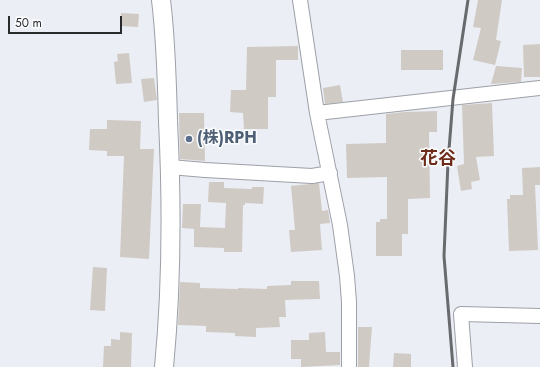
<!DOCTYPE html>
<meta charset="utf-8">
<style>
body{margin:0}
#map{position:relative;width:540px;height:367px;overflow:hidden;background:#ebeef5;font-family:Jost,sans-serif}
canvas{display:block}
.scale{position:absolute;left:8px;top:16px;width:114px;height:18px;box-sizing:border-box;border:2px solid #292a2c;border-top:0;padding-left:5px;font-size:12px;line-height:14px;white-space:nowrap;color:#292a2c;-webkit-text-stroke:3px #fafcfe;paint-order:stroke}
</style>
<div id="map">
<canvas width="540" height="367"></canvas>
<div class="scale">50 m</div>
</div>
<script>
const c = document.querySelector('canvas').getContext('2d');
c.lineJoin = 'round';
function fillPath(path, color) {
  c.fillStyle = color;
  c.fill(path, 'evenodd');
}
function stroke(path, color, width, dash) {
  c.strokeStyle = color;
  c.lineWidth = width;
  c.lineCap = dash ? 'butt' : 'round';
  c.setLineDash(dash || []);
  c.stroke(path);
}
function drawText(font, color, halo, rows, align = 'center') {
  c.font = font + ' Jost,"Noto Sans JP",sans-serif';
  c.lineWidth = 3;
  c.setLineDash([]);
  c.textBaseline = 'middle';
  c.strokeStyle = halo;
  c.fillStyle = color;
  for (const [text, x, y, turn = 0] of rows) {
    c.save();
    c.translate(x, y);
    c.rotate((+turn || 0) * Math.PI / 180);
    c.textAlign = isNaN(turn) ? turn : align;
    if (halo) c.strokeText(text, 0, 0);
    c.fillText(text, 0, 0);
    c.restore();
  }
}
fillPath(new Path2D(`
 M 478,0 L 502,0 L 496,40 L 501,41 L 495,65 L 473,60 L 481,28 L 473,27 Z
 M 121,13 L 139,14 L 138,27 L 121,26 Z
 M 540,44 L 540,77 L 524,77 L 523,45 Z
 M 298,46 L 298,60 L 276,60 L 276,97 L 268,97 L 268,129 L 244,129 L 243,113 L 230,112 L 231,90 L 246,90 L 247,47 Z
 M 401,50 L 443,50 L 443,70 L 401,70 Z
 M 129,53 L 132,83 L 116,84 L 114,62 L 118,61 L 117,54 Z
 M 496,66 L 522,68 L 521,82 L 491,84 Z
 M 154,78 L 157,100 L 144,102 L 141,79 Z
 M 340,85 L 343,102 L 325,104 L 323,88 Z
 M 492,103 L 494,156 L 476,157 L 480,180 L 471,182 L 472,189 L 461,191 L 457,166 L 464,164 L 462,105 Z
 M 437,111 L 437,132 L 429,132 L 430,198 L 408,199 L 408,234 L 402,234 L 402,256 L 376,256 L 376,222 L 380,222 L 380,219 L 387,219 L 387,177 L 347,178 L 346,144 L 386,143 L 386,114 L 405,112 Z
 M 179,113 L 204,113 L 205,161 L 180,159 Z
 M 107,120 L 141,121 L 140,149 L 154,149 L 149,259 L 120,257 L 124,156 L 107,156 L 107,151 L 89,150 L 90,129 L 107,129 Z
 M 540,167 L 540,185 L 535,185 L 538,250 L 509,251 L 507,199 L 510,199 L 510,195 L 523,195 L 522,168 Z
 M 209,182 L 224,182 L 224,188 L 252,189 L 252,187 L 264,187 L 263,204 L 245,203 L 245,205 L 243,205 L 242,252 L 224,252 L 224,248 L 194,247 L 194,229 L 182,228 L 183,204 L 201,204 L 200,227 L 225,228 L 226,203 L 208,202 Z
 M 319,183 L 322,211 L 328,210 L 330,223 L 320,224 L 322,250 L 291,252 L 289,230 L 295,230 L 291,186 Z
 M 93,267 L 107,268 L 105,311 L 90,310 Z
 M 291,281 L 319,281 L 320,299 L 285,300 L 286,317 L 279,317 L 280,327 L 256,328 L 256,337 L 235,336 L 235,333 L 206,332 L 206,326 L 178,325 L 180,282 L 200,283 L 200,288 L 238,289 L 238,288 L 267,289 L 267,286 L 291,285 Z
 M 358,327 L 372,327 L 369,367 L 358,367 Z
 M 120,332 L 132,333 L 131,367 L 103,367 L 104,346 L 111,346 L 111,339 L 120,340 Z
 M 325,332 L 326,352 L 340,352 L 340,365 L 301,367 L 301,359 L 291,359 L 291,340 L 309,340 L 309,333 Z
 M 394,353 L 411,354 L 411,367 L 393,367 Z`), '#d0cac5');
const minor = new Path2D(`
 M 300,0 L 317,113 L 340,225 L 347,276 L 349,302 L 349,367
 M 317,113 L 540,88
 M 170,167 L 205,170 L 312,176 L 330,173
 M 465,367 L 461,314 L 540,316`);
const tertiary = new Path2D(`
 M 161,0 C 166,40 167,81 168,121 C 172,203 172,285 164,367`);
stroke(minor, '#9da0a7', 16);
stroke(tertiary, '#9da0a7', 20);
stroke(minor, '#fff', 14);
stroke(tertiary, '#fff', 18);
stroke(new Path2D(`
 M 453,367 L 444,256 L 448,162 L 453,99 L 468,0`), '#686a6d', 3);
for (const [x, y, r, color] of [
 [189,139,4,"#5c6f8a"]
]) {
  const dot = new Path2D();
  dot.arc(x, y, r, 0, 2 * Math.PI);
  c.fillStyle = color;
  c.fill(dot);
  stroke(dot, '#fafcfe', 1.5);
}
drawText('bold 16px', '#4e5e75', '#fafcfe', [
 ["(株)RPH",197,139]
], 'left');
drawText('bold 18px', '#6e2b19', '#fafcfe', [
 ["花谷",438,160]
]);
</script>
